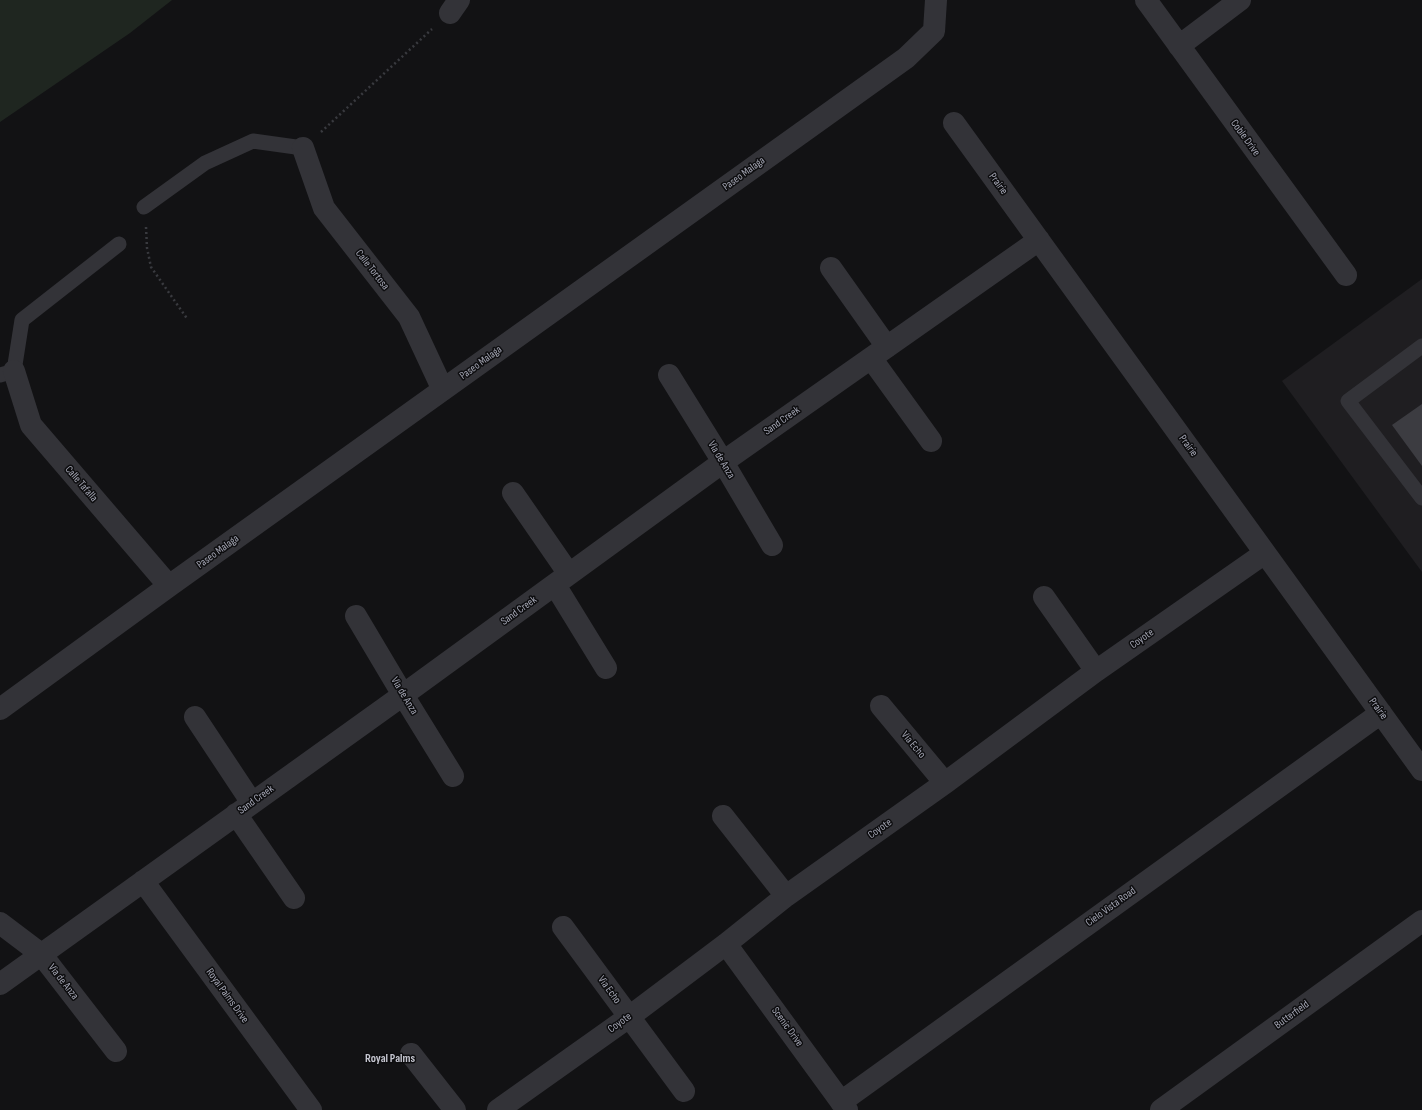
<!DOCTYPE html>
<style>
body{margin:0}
canvas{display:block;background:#121214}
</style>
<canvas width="1422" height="1110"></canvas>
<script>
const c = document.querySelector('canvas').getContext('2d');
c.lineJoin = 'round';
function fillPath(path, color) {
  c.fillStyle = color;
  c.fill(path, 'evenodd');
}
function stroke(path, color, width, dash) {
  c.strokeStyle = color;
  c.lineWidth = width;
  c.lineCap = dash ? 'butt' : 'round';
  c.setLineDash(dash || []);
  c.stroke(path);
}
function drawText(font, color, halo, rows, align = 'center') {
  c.font = font + ' "Sofia Sans Condensed",sans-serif';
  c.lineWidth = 3;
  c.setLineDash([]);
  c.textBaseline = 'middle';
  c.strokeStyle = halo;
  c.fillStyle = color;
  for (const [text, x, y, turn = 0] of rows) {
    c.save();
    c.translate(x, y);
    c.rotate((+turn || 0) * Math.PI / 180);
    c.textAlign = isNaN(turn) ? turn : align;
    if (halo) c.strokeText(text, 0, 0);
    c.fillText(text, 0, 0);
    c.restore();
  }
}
fillPath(new Path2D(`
 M 1422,279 L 1422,572 L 1282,381 Z`), '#1f1e21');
fillPath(new Path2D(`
 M 0,0 L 172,0 L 130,33 L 0,122 Z`), '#1f2620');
fillPath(new Path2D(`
 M 1422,404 L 1422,466 L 1392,425 Z`), '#3c3c41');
stroke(new Path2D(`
 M 321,132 L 432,29
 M 146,227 L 147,248 L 151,267 L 188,320`), '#393a3f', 2.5, [2, 3]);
stroke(new Path2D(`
 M 144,207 L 205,163 L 253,141 L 303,148
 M 1422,346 L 1348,401 L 1422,498
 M 0,375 L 14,371 L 22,320 L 119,244`), '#333338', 15);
stroke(new Path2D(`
 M 1146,0 L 1346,275
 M 450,13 L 459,0
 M 1179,46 L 1240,0
 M 954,123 L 1422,770
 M 303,148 L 324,208 L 409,317 L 443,390
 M 831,268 L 887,347
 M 871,358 L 931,441
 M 14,371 L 31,425 L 169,586
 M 669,375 L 723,462 L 772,545
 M 513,493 L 569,574
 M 555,585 L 606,668
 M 1044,597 L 1096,671
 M 356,616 L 403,695 L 453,776
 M 881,706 L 945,783
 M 0,709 L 169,586 L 906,58 L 934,31 L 936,0
 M 195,717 L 252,803
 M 236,814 L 294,898
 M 723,816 L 786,896
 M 143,881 L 311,1110
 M 0,923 L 41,954 L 116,1051
 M 563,927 L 684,1091
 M 726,944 L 847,1110
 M 0,984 L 403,695 L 723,462 L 1039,240
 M 411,1054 L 455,1110
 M 841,1102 L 1381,713
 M 498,1110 L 629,1017 L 726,944 L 786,896 L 945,783 L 1096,671 L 1265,553
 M 1161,1110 L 1422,921`), '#333338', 22);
drawText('11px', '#a4a6b4', '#0d0d0f', [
 ["Coble Drive",1245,138,54],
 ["Paseo Malaga",744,174,-36],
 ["Prairie",998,184,54],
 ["Calle Tortosa",372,270,52],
 ["Paseo Malaga",481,363,-36],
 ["Sand Creek",782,421,-35],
 ["Prairie",1188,446,54],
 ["Via de Anza",721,460,59],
 ["Calle Tafalla",81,484,49],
 ["Paseo Malaga",218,552,-36],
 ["Sand Creek",519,611,-36],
 ["Coyote",1142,639,-35],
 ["Via de Anza",404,696,59],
 ["Prairie",1378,709,54],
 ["Via Echo",913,745,50],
 ["Sand Creek",256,800,-36],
 ["Coyote",880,829,-35],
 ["Cielo Vista Road",1111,907,-36],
 ["Via de Anza",63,982,52],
 ["Via Echo",609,990,54],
 ["Royal Palms Drive",227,996,54],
 ["Butterfield",1292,1015,-36],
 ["Coyote",620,1023,-36],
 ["Scenic Drive",787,1027,54]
]);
drawText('bold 12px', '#c5c6d0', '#0d0d0f', [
 ["Royal Palms",390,1059]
]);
</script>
